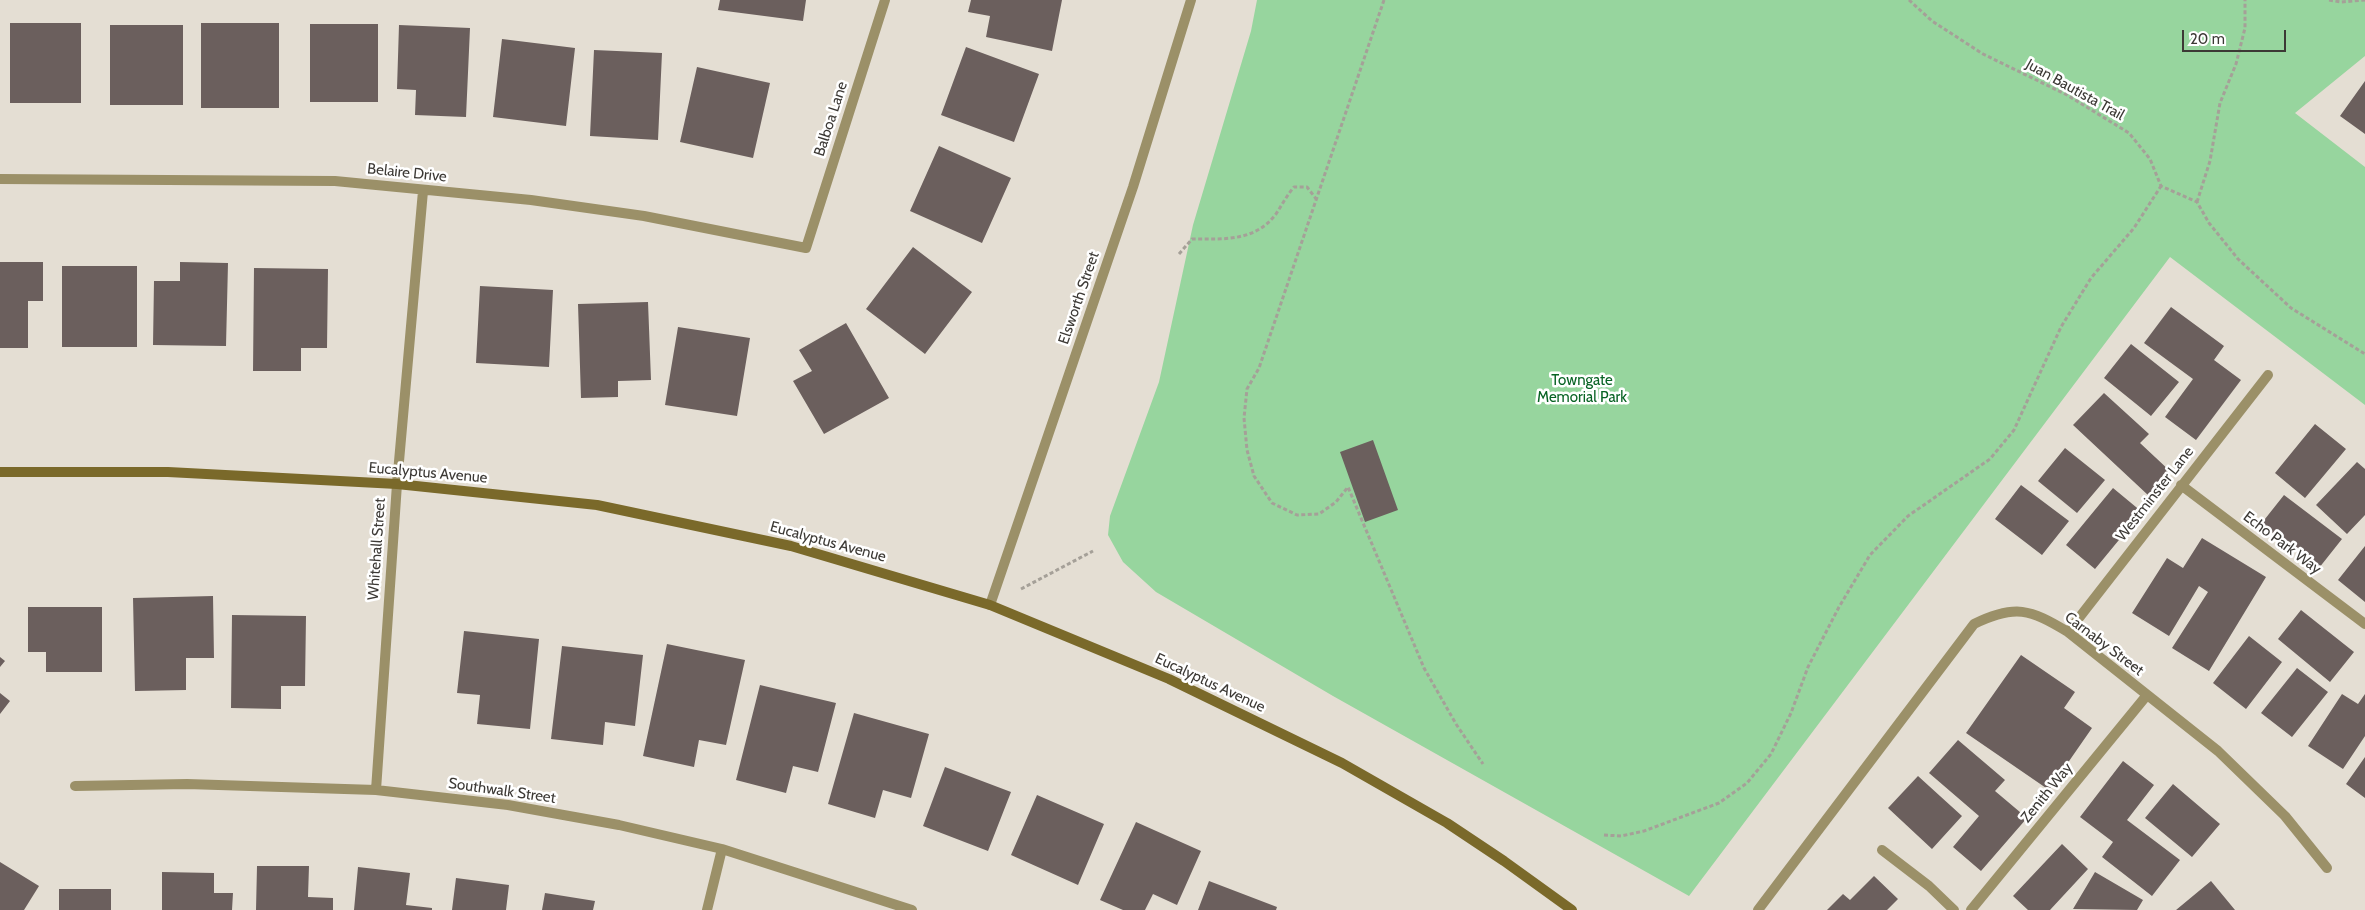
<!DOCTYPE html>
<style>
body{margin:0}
#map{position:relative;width:2365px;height:910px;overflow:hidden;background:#e4ded3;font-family:Cabin,sans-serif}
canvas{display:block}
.scale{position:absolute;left:2182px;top:30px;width:104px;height:22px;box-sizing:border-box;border:2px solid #3c3935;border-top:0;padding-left:6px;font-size:15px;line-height:18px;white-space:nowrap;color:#3c3935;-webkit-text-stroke:4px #fff;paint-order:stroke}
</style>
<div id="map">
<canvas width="2365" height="910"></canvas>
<div class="scale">20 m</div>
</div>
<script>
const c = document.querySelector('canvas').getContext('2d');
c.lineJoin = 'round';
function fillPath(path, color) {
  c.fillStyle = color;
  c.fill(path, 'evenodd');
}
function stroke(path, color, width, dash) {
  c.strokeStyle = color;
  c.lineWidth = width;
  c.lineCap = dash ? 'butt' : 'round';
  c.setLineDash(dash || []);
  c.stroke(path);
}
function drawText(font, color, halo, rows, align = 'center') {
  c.font = font + ' Cabin,sans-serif';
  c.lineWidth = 5;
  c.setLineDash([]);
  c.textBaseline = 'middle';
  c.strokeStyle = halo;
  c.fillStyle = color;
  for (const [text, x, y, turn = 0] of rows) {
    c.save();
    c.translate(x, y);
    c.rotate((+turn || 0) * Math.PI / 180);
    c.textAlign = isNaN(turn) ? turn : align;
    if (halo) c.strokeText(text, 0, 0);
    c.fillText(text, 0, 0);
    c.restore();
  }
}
fillPath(new Path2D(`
 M 1257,0 L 2365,0 L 2365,56 L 2295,113 L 2365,167 L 2365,405 L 2170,257 L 1689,896 L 1333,696 L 1156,592 L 1123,562 L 1108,535 L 1110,516 L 1159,382 L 1193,225 L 1251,31 Z`), '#97d59e');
fillPath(new Path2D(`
 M 720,0 L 806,0 L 803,21 L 718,10 Z
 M 971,0 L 1062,0 L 1052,51 L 986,37 L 990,16 L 968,12 Z
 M 10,23 L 81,23 L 81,103 L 10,103 Z
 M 201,23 L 279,23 L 279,108 L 201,108 Z
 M 310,24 L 378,24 L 378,102 L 310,102 Z
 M 110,25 L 183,25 L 183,105 L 110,105 Z
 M 399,25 L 470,28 L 466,117 L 415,115 L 416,90 L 397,89 Z
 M 502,39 L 575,48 L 566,126 L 493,117 Z
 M 966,47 L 1039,74 L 1014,142 L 941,115 Z
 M 594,50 L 662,53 L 658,140 L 590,136 Z
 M 697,67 L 770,83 L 753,158 L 680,142 Z
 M 2365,81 L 2365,134 L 2340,116 Z
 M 939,146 L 1011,178 L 982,243 L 910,211 Z
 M 913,247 L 972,292 L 925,354 L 866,309 Z
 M 0,262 L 43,262 L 43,301 L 28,301 L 28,348 L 0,348 Z
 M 180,262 L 228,263 L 226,346 L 153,345 L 154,281 L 180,281 Z
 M 62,266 L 137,266 L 137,347 L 62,347 Z
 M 254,268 L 328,269 L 327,348 L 301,348 L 301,371 L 253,371 Z
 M 480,286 L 553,290 L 549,367 L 476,363 Z
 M 648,302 L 651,380 L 618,381 L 618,397 L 581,398 L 578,304 Z
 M 2171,307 L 2224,346 L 2214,360 L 2241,380 L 2196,440 L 2165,417 L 2193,379 L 2144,343 Z
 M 846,323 L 889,398 L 824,434 L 793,381 L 812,371 L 799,350 Z
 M 678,327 L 750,338 L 737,416 L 665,405 Z
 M 2131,344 L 2179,382 L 2151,416 L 2104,378 Z
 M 2104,393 L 2149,434 L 2140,443 L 2171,472 L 2149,496 L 2073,425 Z
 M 2315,424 L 2346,449 L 2305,498 L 2275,473 Z
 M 1373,440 L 1398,510 L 1365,522 L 1340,452 Z
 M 2065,448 L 2105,480 L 2077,513 L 2038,481 Z
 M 2357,462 L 2365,469 L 2365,515 L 2347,534 L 2316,505 Z
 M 2021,485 L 2069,521 L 2042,555 L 1995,519 Z
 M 2113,488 L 2142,512 L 2095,569 L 2066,545 Z
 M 2284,495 L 2342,539 L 2319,568 L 2261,524 Z
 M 2202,538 L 2266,577 L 2209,671 L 2172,648 L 2208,592 L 2199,586 L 2169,636 L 2132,613 L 2167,558 L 2183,568 Z
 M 2365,546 L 2365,602 L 2338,580 Z
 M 213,596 L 214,658 L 186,658 L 186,690 L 135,691 L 133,598 Z
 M 28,607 L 102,607 L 102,672 L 46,672 L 46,652 L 28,652 Z
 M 2301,610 L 2354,652 L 2330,682 L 2278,639 Z
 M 232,615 L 306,616 L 305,686 L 281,686 L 281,709 L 231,708 Z
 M 464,631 L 539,639 L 530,729 L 477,724 L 480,695 L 457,693 Z
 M 2249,636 L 2282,662 L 2246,709 L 2213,683 Z
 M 667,644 L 745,660 L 726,745 L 699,740 L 694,767 L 643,756 Z
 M 562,646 L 643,655 L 635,726 L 605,722 L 603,745 L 551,739 Z
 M 2021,655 L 2075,692 L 2064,708 L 2092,728 L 2049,790 L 1966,733 Z
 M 0,657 L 5,661 L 0,667 Z
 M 2297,668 L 2328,692 L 2292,737 L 2261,713 Z
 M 760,685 L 836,703 L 818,772 L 793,766 L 786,793 L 736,780 Z
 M 0,693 L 10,701 L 0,714 Z
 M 2342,694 L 2358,704 L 2365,694 L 2365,736 L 2343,769 L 2308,746 Z
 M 854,713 L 929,734 L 911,798 L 883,790 L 875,818 L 828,804 Z
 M 1958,740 L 2005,780 L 1995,791 L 2027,818 L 1981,871 L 1953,847 L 1979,816 L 1929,773 Z
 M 2365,757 L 2365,798 L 2346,784 Z
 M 2123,761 L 2154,785 L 2127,820 L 2180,860 L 2152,896 L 2102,857 L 2113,842 L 2080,817 Z
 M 945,767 L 1011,792 L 988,851 L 923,826 Z
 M 1918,776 L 1962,816 L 1932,849 L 1888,808 Z
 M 2173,784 L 2220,824 L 2192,857 L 2145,818 Z
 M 1037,795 L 1104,824 L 1078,885 L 1011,855 Z
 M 1136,822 L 1201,851 L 1177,905 L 1153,894 L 1145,910 L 1123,910 L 1100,900 Z
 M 2062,844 L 2088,869 L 2050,910 L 2028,910 L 2013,896 Z
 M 0,862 L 39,886 L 24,910 L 0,910 Z
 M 257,866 L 309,866 L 308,897 L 333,898 L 333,910 L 256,910 Z
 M 358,867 L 410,873 L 406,905 L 432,908 L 432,910 L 354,910 Z
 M 162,872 L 214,873 L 214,893 L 233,893 L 232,910 L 162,910 Z
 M 2095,872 L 2143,900 L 2137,910 L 2073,909 Z
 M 1874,876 L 1898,899 L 1887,910 L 1827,910 L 1843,894 L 1850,900 Z
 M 456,878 L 509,885 L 506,910 L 452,910 Z
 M 1209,881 L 1277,907 L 1276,910 L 1198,910 Z
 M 2211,881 L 2235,910 L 2176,910 Z
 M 59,889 L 111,889 L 111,910 L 59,910 Z
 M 545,893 L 595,901 L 593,910 L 542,910 Z`), '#6b5f5d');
stroke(new Path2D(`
 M 1384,0 L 1259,368 L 1247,389 L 1244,418 L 1247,450 L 1254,476 L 1272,503 L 1297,515 L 1319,514 L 1336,502 L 1348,487 L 1424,668 L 1456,724 L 1483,764
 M 1909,0 L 1932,21 L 1983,54 L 2067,95 L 2129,133 L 2150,159 L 2161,186 L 2197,202 L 2209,223 L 2238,259 L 2291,308 L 2365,354
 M 2329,0 L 2341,2 L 2365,0
 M 2197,202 L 2210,161 L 2220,103 L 2236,64 L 2245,28 L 2245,0
 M 1179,254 L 1192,239 C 1223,239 1255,242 1276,214 C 1282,205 1287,195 1294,187 L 1307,187 L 1317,200
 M 1021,589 L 1093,551
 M 1604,835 L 1621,836 L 1644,831 L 1719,803 L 1747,783 L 1771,754 L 1791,713 L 1808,667 L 1839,607 L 1870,555 L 1908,516 L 1990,459 L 2014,430 L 2061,327 L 2091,278 L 2134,228 L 2161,186`), '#a5a098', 3, [4, 2.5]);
stroke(new Path2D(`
 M 0,179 L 335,181 L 531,200 L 644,216 L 806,248 L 885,0
 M 2181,485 L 2365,624
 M 990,605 L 1133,187 L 1191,0
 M 2068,632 L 2268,375
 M 75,786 L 187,784 L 376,790 L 508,805 L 619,825 L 722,849 L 912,910
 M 376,790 L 397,484 L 423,191
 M 1882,850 L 1929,886 L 1954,910
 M 707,910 L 722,849
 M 1758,910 L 1974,624 C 2015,604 2030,609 2068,632 L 2218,751 L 2285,816 L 2327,868
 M 1971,910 L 2147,695`), '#9b9068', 10);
stroke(new Path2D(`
 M 0,472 L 168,472 L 397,484 L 597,505 L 791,546 L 990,605 L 1169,679 L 1342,763 L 1447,823 L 1504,861 L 1572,910`), '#7a692a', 10);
drawText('15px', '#3c3935', '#fff', [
 ["Juan Bautista Trail",2075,90,29],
 ["Balboa Lane",831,119,-72],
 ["Belaire Drive",407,173,6],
 ["Elsworth Street",1079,298,-71],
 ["Eucalyptus Avenue",428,473,5],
 ["Westminster Lane",2155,494,-52],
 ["Eucalyptus Avenue",828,542,15],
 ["Echo Park Way",2282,543,37],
 ["Whitehall Street",377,549,-86],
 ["Carnaby Street",2104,644,37],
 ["Eucalyptus Avenue",1210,683,25],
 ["Southwalk Street",502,791,8],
 ["Zenith Way",2047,793,-51]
]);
drawText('15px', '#086324', '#fff', [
 ["Towngate",1582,381],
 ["Memorial Park",1582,398]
]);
</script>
